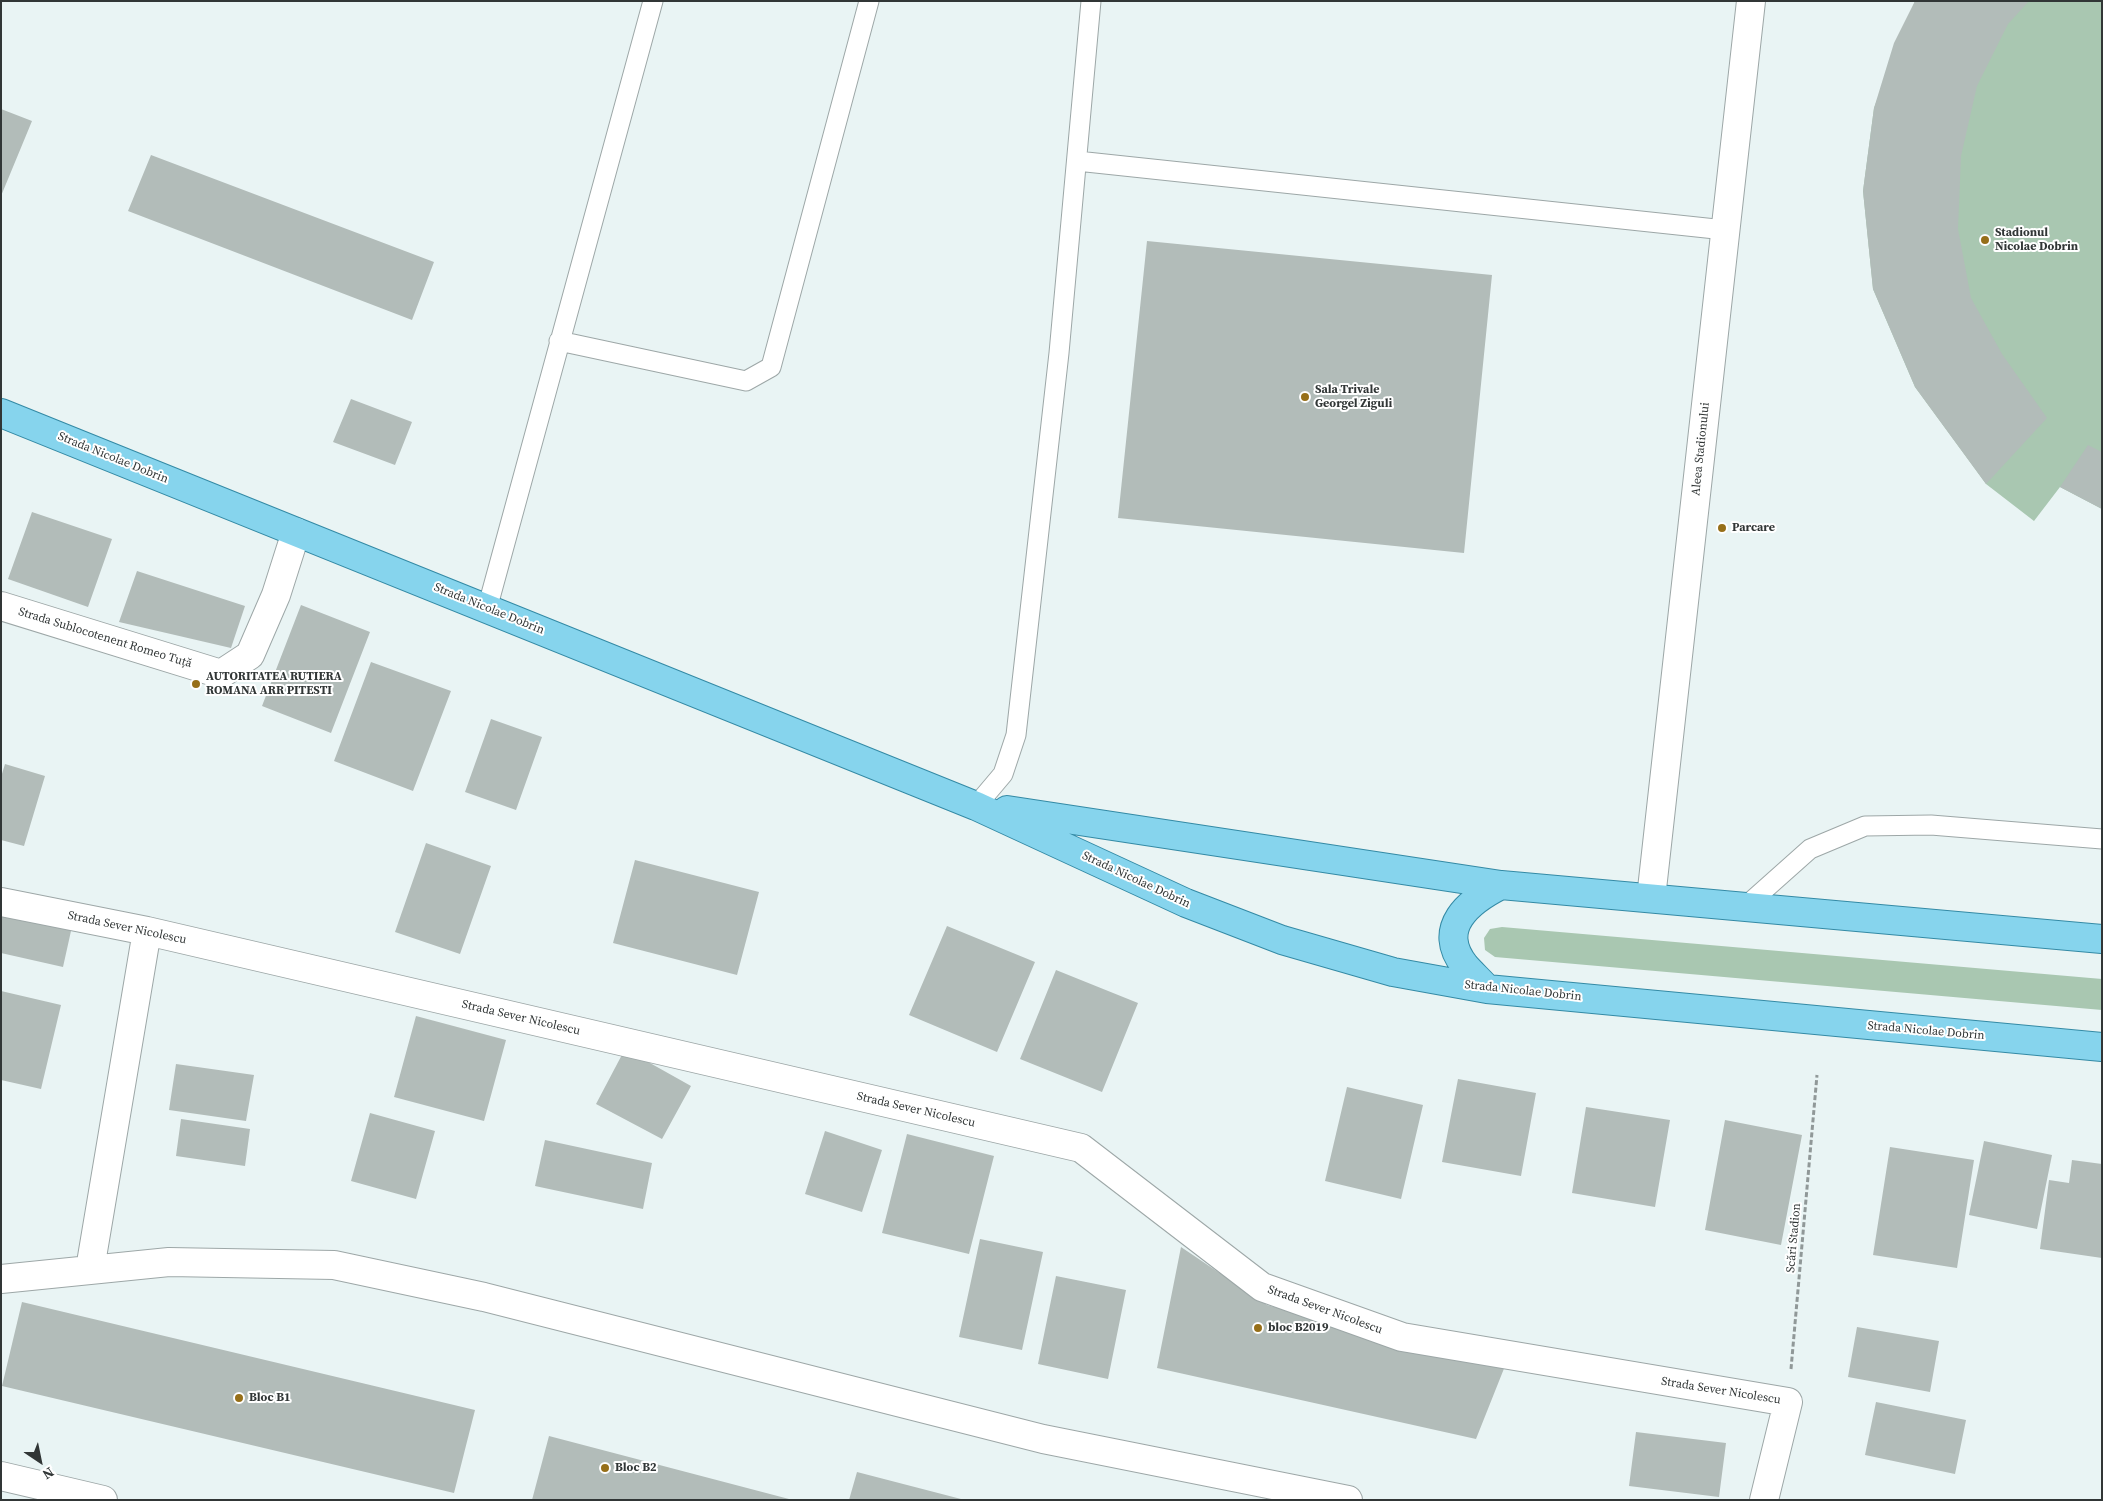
<!DOCTYPE html>
<meta charset="utf-8">
<style>
body{margin:0}
#map{position:relative;width:2103px;height:1501px;overflow:hidden;background:#e9f4f4;font-family:"Source Serif 4",serif}
canvas{display:block}
.frame{position:absolute;inset:0;border:2px solid #313636;pointer-events:none}
.north{position:absolute;left:15px;top:1436px;width:50px;height:50px;-webkit-text-stroke:4px #fff;paint-order:stroke;rotate:146deg;font-size:14px;font-weight:700;line-height:20px;text-align:center;color:#313636}
.north::after{content:'';display:block;margin:auto;width:18px;height:22px;background:#313636;clip-path:polygon(50% 0,100% 100%,50% 72%,0 100%)}
</style>
<div id="map">
<canvas width="2103" height="1501"></canvas>
<div class="frame"></div>
<div class="north">N</div>
</div>
<script>
const c = document.querySelector('canvas').getContext('2d');
c.lineJoin = 'round';
function fillPath(path, color) {
  c.fillStyle = color;
  c.fill(path, 'evenodd');
}
function stroke(path, color, width, dash) {
  c.strokeStyle = color;
  c.lineWidth = width;
  c.lineCap = dash ? 'butt' : 'round';
  c.setLineDash(dash || []);
  c.stroke(path);
}
function drawText(font, color, halo, rows, align = 'center') {
  c.font = font + ' "Source Serif 4",serif';
  c.lineWidth = 4;
  c.setLineDash([]);
  c.textBaseline = 'middle';
  c.strokeStyle = halo;
  c.fillStyle = color;
  for (const [text, x, y, turn = 0] of rows) {
    c.save();
    c.translate(x, y);
    c.rotate((+turn || 0) * Math.PI / 180);
    c.textAlign = isNaN(turn) ? turn : align;
    if (halo) c.strokeText(text, 0, 0);
    c.fillText(text, 0, 0);
    c.restore();
  }
}
fillPath(new Path2D(`
 M 1915,1 L 2102,1 L 2102,509 L 2060,487 L 2034,521 L 1986,484 L 1915,387 L 1873,289 L 1863,191 L 1874,108 Z
 M 1502,927 L 2102,979 L 2102,1010 L 1495,957 L 1485,950 L 1484,938 L 1490,929 Z`), '#a9c7b1');
fillPath(new Path2D(`
 M 1915,1 L 2029,1 L 2008,24 L 1977,86 L 1961,156 L 1958,229 L 1971,298 L 2002,354 L 2047,418 L 1986,484 L 1915,387 L 1873,289 L 1863,191 L 1874,108 L 1894,43 Z
 M 1,109 L 32,121 L 1,196 Z
 M 151,155 L 434,262 L 412,320 L 128,211 Z
 M 1147,241 L 1492,275 L 1464,553 L 1118,518 Z
 M 351,399 L 412,422 L 395,465 L 333,442 Z
 M 2088,445 L 2102,452 L 2102,509 L 2060,487 Z
 M 32,512 L 112,539 L 88,607 L 8,579 Z
 M 137,571 L 245,606 L 231,648 L 119,622 Z
 M 301,605 L 370,632 L 331,733 L 262,706 Z
 M 371,662 L 451,691 L 413,791 L 334,761 Z
 M 491,719 L 542,737 L 516,810 L 465,792 Z
 M 5,764 L 45,776 L 24,846 L 1,840 L 1,777 Z
 M 426,843 L 491,866 L 460,954 L 395,932 Z
 M 635,860 L 759,892 L 737,975 L 613,943 Z
 M 1,912 L 73,922 L 63,967 L 1,953 Z
 M 947,926 L 1035,962 L 997,1052 L 909,1015 Z
 M 1056,970 L 1138,1003 L 1102,1092 L 1020,1059 Z
 M 1,991 L 61,1005 L 41,1089 L 1,1080 Z
 M 416,1016 L 506,1040 L 484,1121 L 394,1097 Z
 M 625,1049 L 691,1086 L 662,1139 L 596,1104 Z
 M 176,1064 L 254,1075 L 246,1121 L 169,1110 Z
 M 1458,1079 L 1536,1093 L 1521,1176 L 1442,1162 Z
 M 1347,1087 L 1423,1105 L 1401,1199 L 1325,1181 Z
 M 1586,1107 L 1670,1120 L 1655,1207 L 1572,1193 Z
 M 370,1113 L 435,1131 L 416,1199 L 351,1181 Z
 M 181,1119 L 250,1129 L 245,1166 L 176,1156 Z
 M 1725,1120 L 1802,1135 L 1781,1245 L 1705,1230 Z
 M 825,1131 L 882,1150 L 862,1212 L 805,1194 Z
 M 907,1134 L 994,1156 L 969,1254 L 882,1233 Z
 M 545,1140 L 652,1163 L 643,1209 L 535,1186 Z
 M 1984,1141 L 2052,1155 L 2037,1229 L 1969,1215 Z
 M 1890,1147 L 1974,1160 L 1957,1268 L 1873,1255 Z
 M 2072,1160 L 2102,1164 L 2102,1258 L 2040,1249 L 2049,1180 L 2069,1183 Z
 M 980,1239 L 1043,1252 L 1022,1350 L 959,1337 Z
 M 1181,1247 L 1267,1305 L 1434,1350 L 1507,1361 L 1476,1439 L 1157,1368 Z
 M 1056,1276 L 1126,1290 L 1108,1379 L 1038,1364 Z
 M 22,1302 L 475,1410 L 454,1493 L 2,1386 Z
 M 1857,1327 L 1939,1341 L 1930,1392 L 1848,1377 Z
 M 1876,1402 L 1966,1420 L 1955,1474 L 1865,1455 Z
 M 1636,1432 L 1726,1443 L 1719,1497 L 1629,1486 Z
 M 549,1436 L 789,1499 L 789,1500 L 532,1500 Z
 M 857,1472 L 961,1499 L 961,1500 L 849,1500 Z`), '#b2bcb9');
const service = new Path2D(`
 M 1077,161 L 1725,230
 M 559,341 L 746,381 L 771,367 L 869,1
 M 487,609 L 653,1
 M 976,806 L 1003,774 L 1016,735 L 1059,353 L 1091,1
 M 1746,906 L 1810,849 L 1865,826 L 1931,825 L 2102,839`);
const minor = new Path2D(`
 M 1,606 L 221,674 L 250,655 L 276,595 L 296,532
 M 1651,898 L 1751,1
 M 1,902 L 147,931 L 1081,1148 L 1262,1287 L 1402,1337 L 1788,1402 L 1764,1500
 M 90,1269 L 147,931
 M 1,1279 L 169,1262 L 334,1265 L 484,1297 L 1043,1439 L 1348,1500
 M 1,1476 L 103,1500`);
const primary = new Path2D(`
 M 1,413 L 976,806 L 1186,903 L 1282,940 L 1393,972 L 1487,989 L 2102,1047
 M 1007,810 L 1501,885 L 2102,939
 M 1487,989 C 1480,981 1472,974 1465,966 C 1435,928 1469,901 1501,885`);
stroke(service, '#9da7a7', 21);
stroke(minor, '#9da7a7', 30);
stroke(primary, '#348aa5', 30);
stroke(new Path2D(`
 M 1791,1369 L 1817,1075`), '#909898', 3, [5, 2.5]);
stroke(service, '#fff', 19);
stroke(minor, '#fff', 28);
stroke(primary, '#86d4ed', 28);
for (const [x, y, r, color] of [
 [1985,240,5,"#966f19"],
 [1305,397,5,"#966f19"],
 [1722,528,5,"#966f19"],
 [196,684,5,"#966f19"],
 [1258,1328,5,"#966f19"],
 [239,1398,5,"#966f19"],
 [605,1468,5,"#966f19"]
]) {
  const dot = new Path2D();
  dot.arc(x, y, r, 0, 2 * Math.PI);
  c.fillStyle = color;
  c.fill(dot);
  stroke(dot, '#fff', 2);
}
drawText('bold 12px', '#313636', '#fff', [
 ["Stadionul",1995,233],
 ["Nicolae Dobrin",1995,247],
 ["Sala Trivale",1315,390],
 ["Georgel Ziguli",1315,404],
 ["Parcare",1732,528],
 ["AUTORITATEA RUTIERA",206,677],
 ["ROMANA ARR PITESTI",206,691],
 ["bloc B2019",1268,1328],
 ["Bloc B1",249,1398],
 ["Bloc B2",615,1468]
], 'left');
drawText('12px', '#313636', '#fff', [
 ["Aleea Stadionului",1701,449,-84],
 ["Strada Nicolae Dobrin",113,458,22],
 ["Strada Nicolae Dobrin",489,609,22],
 ["Strada Sublocotenent Romeo Tuță",105,638,17],
 ["Strada Nicolae Dobrin",1136,880,25],
 ["Strada Sever Nicolescu",127,928,12],
 ["Strada Nicolae Dobrin",1523,991,6],
 ["Strada Sever Nicolescu",521,1018,13],
 ["Strada Nicolae Dobrin",1926,1031,5],
 ["Strada Sever Nicolescu",916,1110,13],
 ["Scări Stadion",1794,1238,-85],
 ["Strada Sever Nicolescu",1325,1310,20],
 ["Strada Sever Nicolescu",1721,1391,9]
]);
</script>
